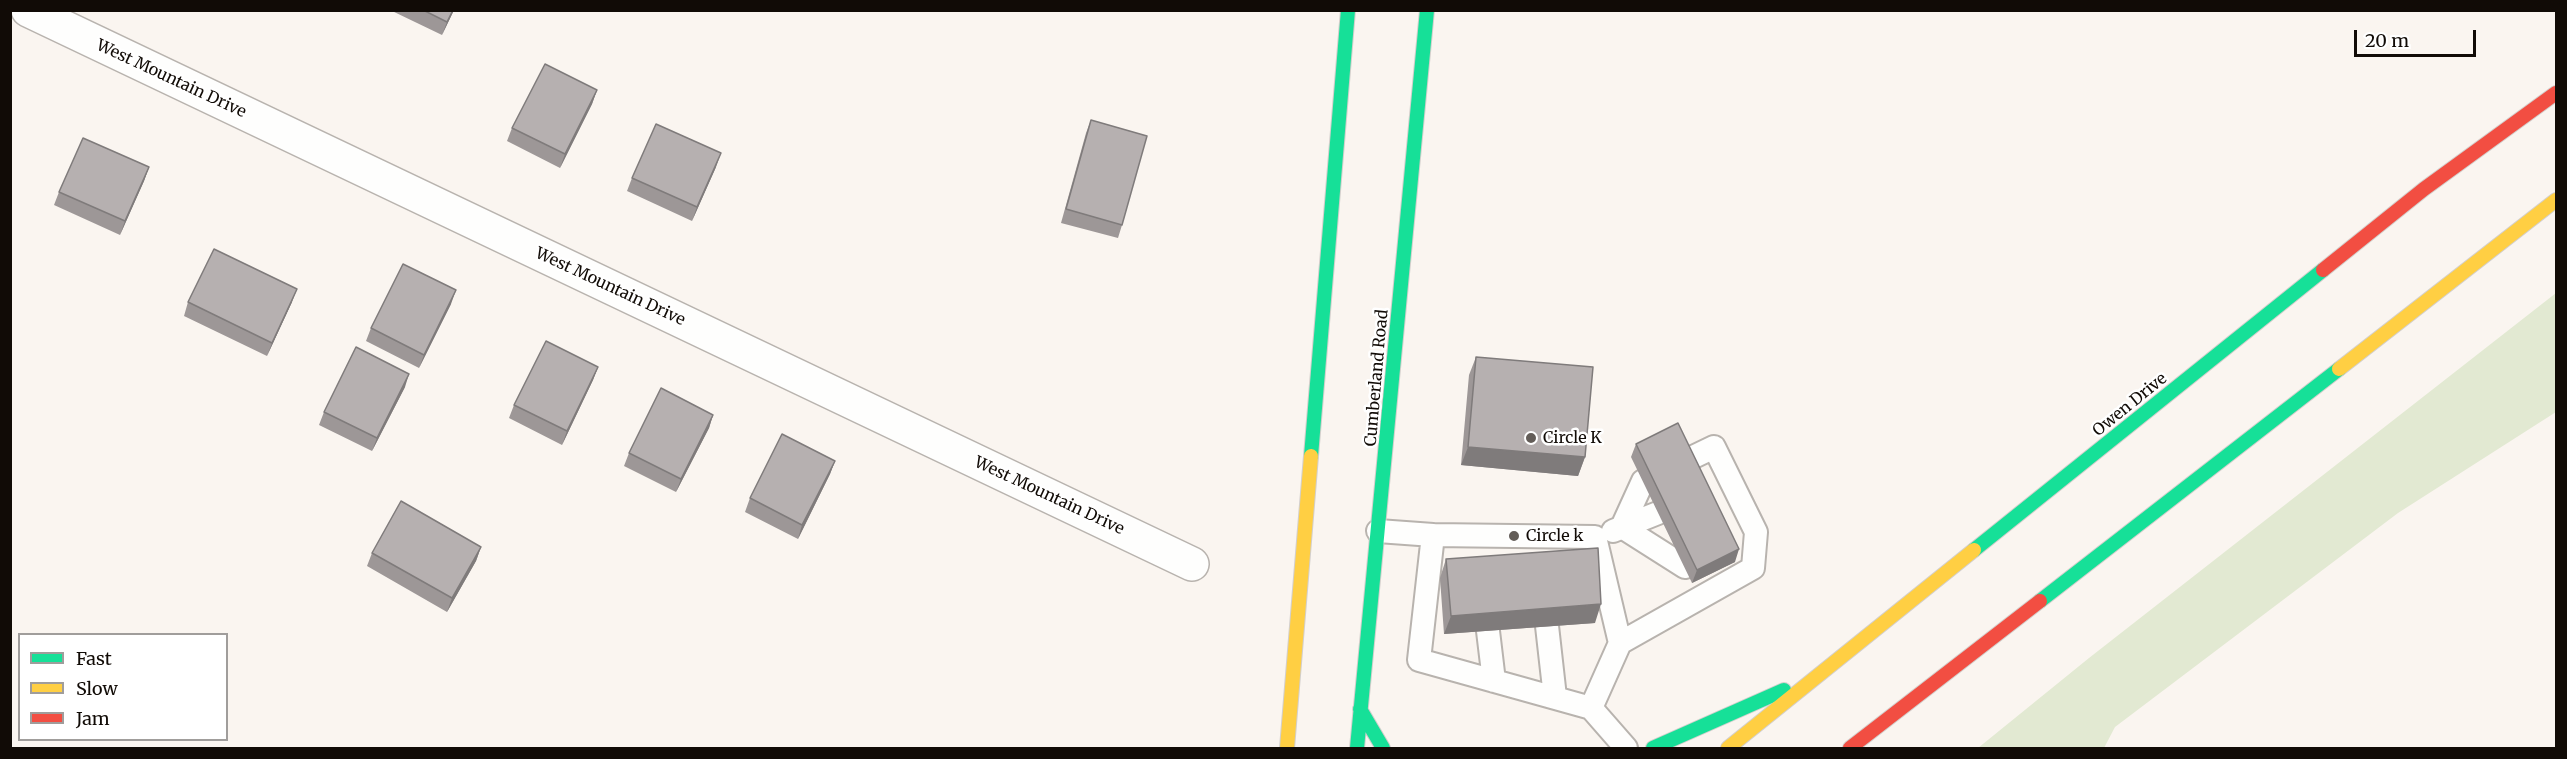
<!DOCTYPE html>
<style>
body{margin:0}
#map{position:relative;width:2567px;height:759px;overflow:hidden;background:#faf5f0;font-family:Merriweather,serif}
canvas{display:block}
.frame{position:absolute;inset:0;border:12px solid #110b06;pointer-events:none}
.legend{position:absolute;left:18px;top:633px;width:210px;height:108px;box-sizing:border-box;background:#fff;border:2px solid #a09d9b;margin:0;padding:8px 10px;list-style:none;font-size:18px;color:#110b06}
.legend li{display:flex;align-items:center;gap:12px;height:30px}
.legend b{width:30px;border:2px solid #a09d9b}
.scale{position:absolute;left:2354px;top:30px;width:122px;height:27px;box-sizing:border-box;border:3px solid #110b06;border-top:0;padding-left:8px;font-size:18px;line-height:21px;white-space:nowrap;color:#110b06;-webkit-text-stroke:4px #fff;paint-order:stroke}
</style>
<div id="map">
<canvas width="2567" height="759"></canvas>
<div class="frame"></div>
<ul class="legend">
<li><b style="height:8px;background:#16e098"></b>Fast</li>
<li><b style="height:8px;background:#ffcf43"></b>Slow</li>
<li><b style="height:8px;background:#f24e42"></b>Jam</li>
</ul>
<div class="scale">20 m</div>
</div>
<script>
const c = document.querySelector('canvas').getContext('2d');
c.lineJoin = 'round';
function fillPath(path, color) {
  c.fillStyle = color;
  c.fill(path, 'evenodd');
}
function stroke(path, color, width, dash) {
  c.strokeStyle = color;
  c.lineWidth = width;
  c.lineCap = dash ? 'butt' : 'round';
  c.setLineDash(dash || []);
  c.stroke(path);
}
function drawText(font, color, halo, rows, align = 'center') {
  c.font = font + ' Merriweather,serif';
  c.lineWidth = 5;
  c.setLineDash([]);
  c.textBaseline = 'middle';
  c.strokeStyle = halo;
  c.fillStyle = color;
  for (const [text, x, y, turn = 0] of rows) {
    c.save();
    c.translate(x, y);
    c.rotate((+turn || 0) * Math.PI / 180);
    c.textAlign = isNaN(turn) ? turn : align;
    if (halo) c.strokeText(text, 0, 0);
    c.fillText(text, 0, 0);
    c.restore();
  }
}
fillPath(new Path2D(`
 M 2556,293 L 2556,412 L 2398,513 L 2115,727 L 2104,748 L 1978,748 L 2089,658 Z`), '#e2e9d2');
const lane = new Path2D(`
 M 1622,527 L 1685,567
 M 1622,527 L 1643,481
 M 1378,531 L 1433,535 L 1419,660 L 1591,708 L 1626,748
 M 1613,531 L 1658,513
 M 1433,535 L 1595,537 L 1620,643 L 1591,708
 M 1547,626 L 1555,697
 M 1488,631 L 1494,681
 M 1620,643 L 1753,568 L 1756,532 L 1714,447 L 1685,461`);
const street = new Path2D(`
 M 28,10 L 1192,564`);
const fast = new Path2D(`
 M 1311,456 L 1348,10
 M 1974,550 L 2323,270
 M 2040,601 L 2339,369
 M 1360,709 L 1383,748
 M 1357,748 L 1427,10
 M 1653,748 L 1784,690`);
const slow = new Path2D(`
 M 2339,369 L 2556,200
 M 1287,748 L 1311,456
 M 1728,748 L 1974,550`);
const jam = new Path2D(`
 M 2323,270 L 2424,189 L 2556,93
 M 1850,748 L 2040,601`);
stroke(lane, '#b8b3ae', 26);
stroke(street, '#b8b3ae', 36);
stroke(fast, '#d3cfcc', 16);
stroke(slow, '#d3cfcc', 16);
stroke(jam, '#d3cfcc', 16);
stroke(lane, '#fefefd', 22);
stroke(street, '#fefefd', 33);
stroke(fast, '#16e098', 14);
stroke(slow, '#ffcf43', 14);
stroke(jam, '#f24e42', 14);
fillPath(new Path2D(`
 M 390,10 L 454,10 L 442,35 Z
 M 597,90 L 592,104 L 560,168 L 507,141 L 512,128 Z
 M 1091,120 L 1122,225 L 1118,238 L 1061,223 L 1086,133 Z
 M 149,167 L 144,181 L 120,235 L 54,205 L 59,192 Z
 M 716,167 L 692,221 L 627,191 L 632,178 Z
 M 188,302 L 292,302 L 267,356 L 184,316 Z
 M 451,304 L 419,368 L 366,341 L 371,328 Z
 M 1476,357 L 1585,457 L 1578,476 L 1461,465 L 1469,375 Z
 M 598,367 L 593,380 L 562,445 L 509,418 L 514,405 Z
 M 405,387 L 372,451 L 319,425 L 324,412 Z
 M 713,415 L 709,428 L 676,492 L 624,466 L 629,453 Z
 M 1636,444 L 1735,562 L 1692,583 L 1631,457 Z
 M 835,461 L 830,474 L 798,539 L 745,512 L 750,498 Z
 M 481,547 L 476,561 L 447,612 L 367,566 L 372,553 Z
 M 1446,559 L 1595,623 L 1444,634 L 1440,578 Z`), '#9d9797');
fillPath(new Path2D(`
 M 453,10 L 454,10 L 442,35 L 447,22 Z
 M 597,90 L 592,104 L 560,168 L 565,154 Z
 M 721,153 L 716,167 L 692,221 L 697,207 Z
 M 149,167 L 144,181 L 120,235 L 125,221 Z
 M 297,289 L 292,302 L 267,356 L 272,343 Z
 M 456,290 L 451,304 L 419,368 L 424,355 Z
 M 598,367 L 593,380 L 562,445 L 567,431 Z
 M 409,374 L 405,387 L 372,451 L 377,438 Z
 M 713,415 L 709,428 L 676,492 L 681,479 Z
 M 1468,447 L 1585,457 L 1578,476 L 1461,465 Z
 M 835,461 L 830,474 L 798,539 L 802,525 Z
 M 481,547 L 476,561 L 447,612 L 452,598 Z
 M 1739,549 L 1735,562 L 1692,583 L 1697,570 Z
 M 1601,604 L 1595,623 L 1444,634 L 1451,616 Z`), '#7f7b7b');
const building = new Path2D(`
 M 423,10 L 453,10 L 447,22 Z
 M 545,64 L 597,90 L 565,154 L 512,128 Z
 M 1091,120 L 1147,136 L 1122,225 L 1066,209 Z
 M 656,124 L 721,153 L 697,207 L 632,178 Z
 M 83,138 L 149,167 L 125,221 L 59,192 Z
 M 214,249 L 297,289 L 272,343 L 188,302 Z
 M 403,264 L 456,290 L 424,355 L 371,328 Z
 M 546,341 L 598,367 L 567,431 L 514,405 Z
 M 356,347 L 409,374 L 377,438 L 324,412 Z
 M 1476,357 L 1593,367 L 1585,457 L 1468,447 Z
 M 661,388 L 713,415 L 681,479 L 629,453 Z
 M 1678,423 L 1739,549 L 1697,570 L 1636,444 Z
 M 782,434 L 835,461 L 802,525 L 750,498 Z
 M 401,501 L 481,547 L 452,598 L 372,553 Z
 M 1598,548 L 1601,604 L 1451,616 L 1446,559 Z`);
fillPath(building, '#b6b0b0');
stroke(building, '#7f7b7b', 1.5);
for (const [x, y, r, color] of [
 [1531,438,6,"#635d58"],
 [1514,536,6,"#635d58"]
]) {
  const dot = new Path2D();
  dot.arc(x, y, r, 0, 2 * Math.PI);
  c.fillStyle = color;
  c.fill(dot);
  stroke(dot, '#fff', 2);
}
drawText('16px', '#110b06', '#fff', [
 ["West Mountain Drive",171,79,25],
 ["West Mountain Drive",610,287,25],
 ["Cumberland Road",1377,378,-85],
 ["Owen Drive",2130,405,-39],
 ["West Mountain Drive",1049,496,25]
]);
drawText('16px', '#110b06', '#fff', [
 ["Circle K",1543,438],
 ["Circle k",1526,536]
], 'left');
</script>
